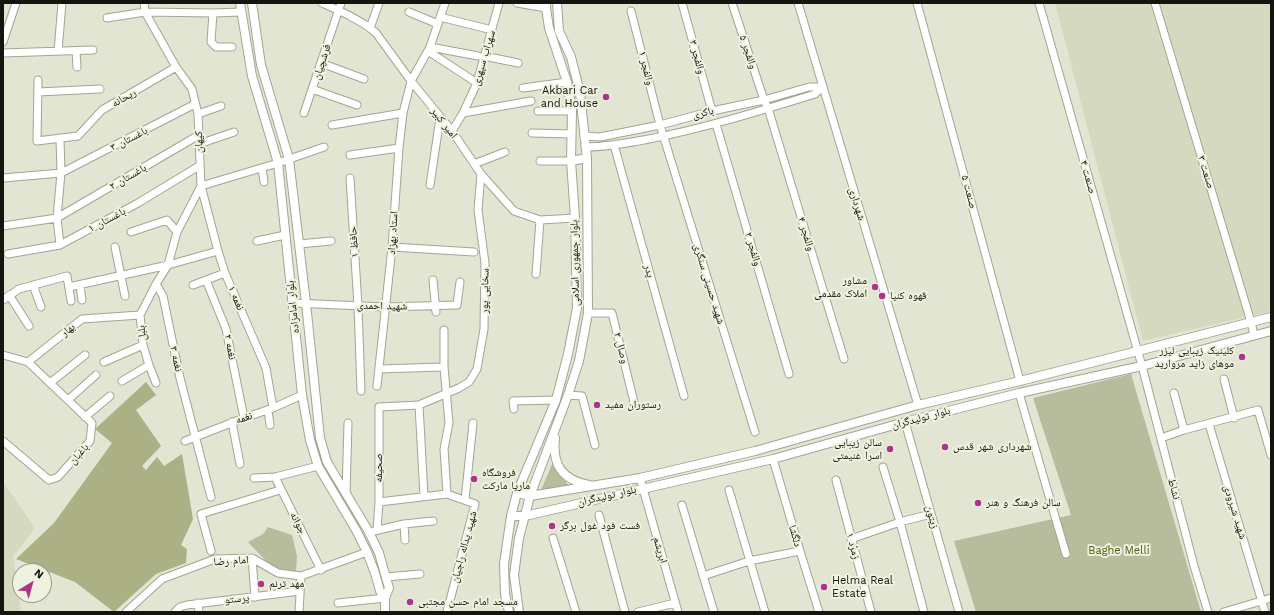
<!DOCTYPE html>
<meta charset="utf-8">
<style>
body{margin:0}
#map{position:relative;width:1274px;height:615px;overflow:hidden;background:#e2e5d2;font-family:"Work Sans",sans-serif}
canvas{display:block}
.frame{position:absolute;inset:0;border:4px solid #14150e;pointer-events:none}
.north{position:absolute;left:12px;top:563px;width:40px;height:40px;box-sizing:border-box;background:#eff2df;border:1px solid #979a8b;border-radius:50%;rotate:37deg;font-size:11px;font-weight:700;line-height:16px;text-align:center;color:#14150e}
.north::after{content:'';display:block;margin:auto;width:14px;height:18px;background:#ac3489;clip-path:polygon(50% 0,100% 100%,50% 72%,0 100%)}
</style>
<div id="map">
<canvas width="1274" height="615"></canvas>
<div class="frame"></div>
<div class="north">N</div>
</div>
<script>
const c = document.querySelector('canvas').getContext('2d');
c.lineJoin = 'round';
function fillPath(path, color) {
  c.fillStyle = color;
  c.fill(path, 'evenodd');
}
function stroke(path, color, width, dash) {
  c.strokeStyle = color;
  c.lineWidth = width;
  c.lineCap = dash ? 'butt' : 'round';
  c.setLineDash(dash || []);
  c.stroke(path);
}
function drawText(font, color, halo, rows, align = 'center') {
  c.font = font + ' "Work Sans","Noto Naskh Arabic",sans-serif';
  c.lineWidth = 4;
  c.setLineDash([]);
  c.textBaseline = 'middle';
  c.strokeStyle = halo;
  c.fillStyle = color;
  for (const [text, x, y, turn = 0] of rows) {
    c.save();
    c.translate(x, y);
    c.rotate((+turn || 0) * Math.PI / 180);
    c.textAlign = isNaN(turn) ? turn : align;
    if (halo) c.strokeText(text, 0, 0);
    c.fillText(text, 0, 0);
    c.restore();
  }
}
fillPath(new Path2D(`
 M 1055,3 L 1271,3 L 1271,311 L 1143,341 Z
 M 3,482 L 35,528 L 13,557 L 21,612 L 3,612 Z`), '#d5d9bf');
fillPath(new Path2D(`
 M 1131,374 L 1201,612 L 976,612 L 954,541 L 1071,515 L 1033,398 Z
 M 553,462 L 568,485 L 541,490 Z
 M 268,527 L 292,535 L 297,556 L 296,571 L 283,571 L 268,563 L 248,542 L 263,534 Z`), '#b7bc9c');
fillPath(new Path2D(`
 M 146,382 L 156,395 L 136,410 L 161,446 L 142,466 L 146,470 L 157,457 L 164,466 L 182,454 L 193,519 L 181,545 L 187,549 L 186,563 L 156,574 L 114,612 L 75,582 L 16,559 L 54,523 L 112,443 L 95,429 Z`), '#abb185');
const minor = new Path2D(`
 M 144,3 L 145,12 L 176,67 L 192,89 L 198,114 L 201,186 L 218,251 L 225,273 L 266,368 L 273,408
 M 322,3 C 340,11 361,20 376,33 L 411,81 L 452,131 L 481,174 L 514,211 L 540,220 L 575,218
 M 517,3 L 546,8
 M 682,3 L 712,111
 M 732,3 L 764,100 L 768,108 L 844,359
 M 798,3 L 918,405
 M 917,3 L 1020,381
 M 1039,3 L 1142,366 L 1194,566 L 1208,612
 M 1155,3 L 1251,322 L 1254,335
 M 631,11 L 660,125 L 755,432
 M 409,12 L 438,24
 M 213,13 L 211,42 L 216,47 L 232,47
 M 440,17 L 492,30
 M 107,18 L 145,12 L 213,13 L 241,12
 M 370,28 L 379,3
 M 3,42 L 16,3
 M 430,47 L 478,56
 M 58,51 L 62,3
 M 76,51 L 77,67
 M 428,51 L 477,83
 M 3,53 L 93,50
 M 484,56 L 518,63
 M 321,63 L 364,79
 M 38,80 L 37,141 L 78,136 L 102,110 L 176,67
 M 523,88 L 567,82
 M 312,89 L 357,105
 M 38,92 L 100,89
 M 538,111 L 572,111
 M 304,113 L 341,3
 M 463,113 L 531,101
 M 198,114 L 221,106
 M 716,124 L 789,374
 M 332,125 L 403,113
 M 452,131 L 463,113 L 477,83 L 499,3
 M 532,133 L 571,134
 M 584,136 L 600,137 L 660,125 L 712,111 L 764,100 L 809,87 L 822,87
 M 199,144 L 234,132
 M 614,145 L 684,396
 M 585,147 C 607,147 628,143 649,139 C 705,128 760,111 815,94 L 822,87
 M 350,155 L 399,148
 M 540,161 L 571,161
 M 474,164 L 505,152
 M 262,168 L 264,182
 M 3,178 L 61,173 L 195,104
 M 350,178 L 358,306 L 361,391
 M 430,185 L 440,118
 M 201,186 L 278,163 L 324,147
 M 3,226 L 57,218 L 199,135
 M 131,232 L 167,220 L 177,232
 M 257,241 L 285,235
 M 299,244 L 331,241
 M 60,245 L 57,218 L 61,173 L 60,138
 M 115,247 L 125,296
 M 392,247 L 474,252
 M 8,254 L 60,245 L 138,203 L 199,166
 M 536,274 L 540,220
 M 206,280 L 226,329 L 244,418
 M 433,280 L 436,312
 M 156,284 L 163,296 L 180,378 L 211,497
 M 33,285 L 41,307
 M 193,285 L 225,273
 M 80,286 L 82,300
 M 69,287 L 168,265 L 218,251
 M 9,295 L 29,326
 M 3,300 L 19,289 L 67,276 L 71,301
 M 293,303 L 386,307 L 457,305 L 460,282
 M 588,313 L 612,313 L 635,406
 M 444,330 L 444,367 L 449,423 L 444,449 L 447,494
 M 3,355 L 28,362 L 92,423 L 90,441 L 58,477 L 49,480 L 3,441
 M 28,362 L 82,319 L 140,315
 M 104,362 L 143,345
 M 379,369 L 444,367
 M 1224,379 L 1234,418
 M 122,381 L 149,365
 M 50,383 L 85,355
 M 156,383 L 149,365 L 143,345 L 140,315 L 156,284 L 168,265 L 177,232 L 201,186
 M 377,386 L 392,247 L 399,148 L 403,113 L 411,81 L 430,47 L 445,3
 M 1019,393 L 1066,554
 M 1174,393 L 1184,430
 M 568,395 L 582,396 L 595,445
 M 68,400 L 96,375
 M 419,405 L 424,496
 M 514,409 L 513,401 L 556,400
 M 268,410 L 270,425
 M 85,417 L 110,396
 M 232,422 L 240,464
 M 905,422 L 959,612
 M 1209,424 L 1265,612
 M 1161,438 L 1184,430 L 1258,410 L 1271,455
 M 185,441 L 244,418 L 273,408 L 302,395
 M 773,459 L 800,551 L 819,612
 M 883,467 L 900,522 L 924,612
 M 275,477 L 321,570
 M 254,478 L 275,477 L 318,466
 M 640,478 L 678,612
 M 836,480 L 871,612
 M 729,490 L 765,612
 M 346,494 L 348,423
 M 465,500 L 473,423
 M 379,502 L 447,494 L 475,504 L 447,612
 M 682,505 L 714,612
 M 599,515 L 625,612
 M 404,524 L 405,540
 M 377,530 L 379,502 L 379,407 L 419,405 L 459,388 L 469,382 L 477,369 L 484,329 L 485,263 L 478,210 L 481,174
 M 374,531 L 404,524 L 433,521
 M 553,538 L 576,612
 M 851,539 L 900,522 L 931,514
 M 211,551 L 201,514 L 280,490
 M 252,558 L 255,597
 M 703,576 L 749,561 L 800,551
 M 386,577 L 420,574
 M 198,603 L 199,612
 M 338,603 L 385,598
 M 126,612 L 162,579 L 215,559 L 252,558 L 278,573 L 301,576 L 367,552
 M 175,612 L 180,607 L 187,605 L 300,591
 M 299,612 L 301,576
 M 638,612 L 675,603
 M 1224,612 L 1271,598`);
const major = new Path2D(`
 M 240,3 L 252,76 L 278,163 L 302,395 L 310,440 L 318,466 L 356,530 L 367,552 L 375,573 L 380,591 L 385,598
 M 252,3 L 261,65 L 289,159 L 306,303 L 320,438 L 327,462 L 369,532 L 379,553 L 389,588 L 385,598 L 385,612
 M 571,161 L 587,158
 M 555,438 C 552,465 562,480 589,485
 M 517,493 L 530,496 L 640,478 L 755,451 L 918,405 L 1020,381 L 1271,317
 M 511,516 L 525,516 L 773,459 L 905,422 L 1019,393 L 1142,366 L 1271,331
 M 509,612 L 505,594 L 504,564 L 511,516 L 517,493 L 556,400 L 568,354 L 577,308 L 575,218 L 571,161 L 572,111 L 567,82 L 549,28 L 546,8 L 546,3
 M 519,612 L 514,575 L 519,538 L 530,496 L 568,395 L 579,361 L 588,313 L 587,158 L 580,93 L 571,57 L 559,31 L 557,3`);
stroke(minor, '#a2a593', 9);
stroke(major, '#a2a593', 10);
stroke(minor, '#fff', 7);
stroke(major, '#fff', 8);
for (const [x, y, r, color] of [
 [606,97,4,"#ac3489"],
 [875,287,4,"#ac3489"],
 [882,296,4,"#ac3489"],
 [1242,357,4,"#ac3489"],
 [597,405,4,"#ac3489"],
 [945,447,4,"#ac3489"],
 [890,449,4,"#ac3489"],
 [474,479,4,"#ac3489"],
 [978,503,4,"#ac3489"],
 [552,526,4,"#ac3489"],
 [261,584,4,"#ac3489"],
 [824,587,4,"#ac3489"],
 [410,602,4,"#ac3489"]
]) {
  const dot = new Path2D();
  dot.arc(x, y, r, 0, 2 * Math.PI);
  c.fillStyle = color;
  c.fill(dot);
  stroke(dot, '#eff2df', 1.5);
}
drawText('11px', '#14150e', '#eff2df', [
 ["والفجر ۵",748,52,72],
 ["والفجر ۳",697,57,75],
 ["سهراب سپهری",484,58,-73],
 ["فرشچیان",322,62,-72],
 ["والفجر ۱",646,68,76],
 ["ریحانه",124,98,-30],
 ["باکری",703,113,-14],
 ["امیر کبیر",444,123,52],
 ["باغستان ۳",129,139,-27],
 ["کیهان",199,142,-91],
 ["صنعت ۳",1206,172,73],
 ["باغستان ۲",128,177,-30],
 ["صنعت ۴",1088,177,74],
 ["صنعت ۵",969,192,75],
 ["شهرداری",857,204,73],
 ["باغستان ۱",107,220,-28],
 ["استاد بهزاد",393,233,-86],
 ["والفجر ۴",806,234,73],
 ["حافظ ۱",354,242,-94],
 ["والفجر ۲",753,249,74],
 ["بلوار جمهوری اسلامی",575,263,-91],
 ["پدر",649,271,75],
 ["شهید حسینی سنگری",709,284,73],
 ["سخایی پور",485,291,-89],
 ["نغمه ۱",236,298,67],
 ["شهید احمدی",382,306,1],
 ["بلوار امامزاده",293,307,-96],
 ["بهار",68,330,-38],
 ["بلبل",142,333,-96],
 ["نغمه ۲",230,347,79],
 ["وصال ۲",621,348,76],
 ["نغمه ۳",176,359,78],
 ["نغمه",244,418,-19],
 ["بلوار تولیدگران",921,418,-15],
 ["باغبان",79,454,-48],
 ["صحیفه",379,468,-90],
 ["نشاط",1174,489,75],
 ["بلوار تولیدگران",607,496,-13],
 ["شهید شیرودی",1235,512,73],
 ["زیتون",932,517,75],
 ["جوانه",298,523,63],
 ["دلگشا",795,536,74],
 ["زمرّد ۱",853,546,75],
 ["شهید یداله راجیان",464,547,-75],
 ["ابریشم",660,550,74],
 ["امام رضا",231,561,-4],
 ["پرستو",237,599,-6]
]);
drawText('11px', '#14150e', '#eff2df', [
 ["Akbari Car",598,91,"right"],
 ["and House",598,104,"right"],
 ["مشاور",867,281,"right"],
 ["املاک مقدمی",867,294,"right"],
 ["قهوه کنیا",890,296],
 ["کلینیک زیبایی لیزر",1234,351,"right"],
 ["موهای زاید مروارید",1234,364,"right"],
 ["رستوران مفید",605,405],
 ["سالن زیبایی",882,443,"right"],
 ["اسرا غنیمتی",882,456,"right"],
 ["شهرداری شهر قدس",953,447],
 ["فروشگاه",482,473],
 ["ماریا مارکت",482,486],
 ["سالن فرهنگ و هنر",986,503],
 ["فست فود غول برگر",560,526],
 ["Helma Real",832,581],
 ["Estate",832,594],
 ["مهد ترنم",269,584],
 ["مسجد امام حسن مجتبی",418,602]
], 'left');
drawText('11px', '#545a14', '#eff2df', [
 ["Baghe Melli",1119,551]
]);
</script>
